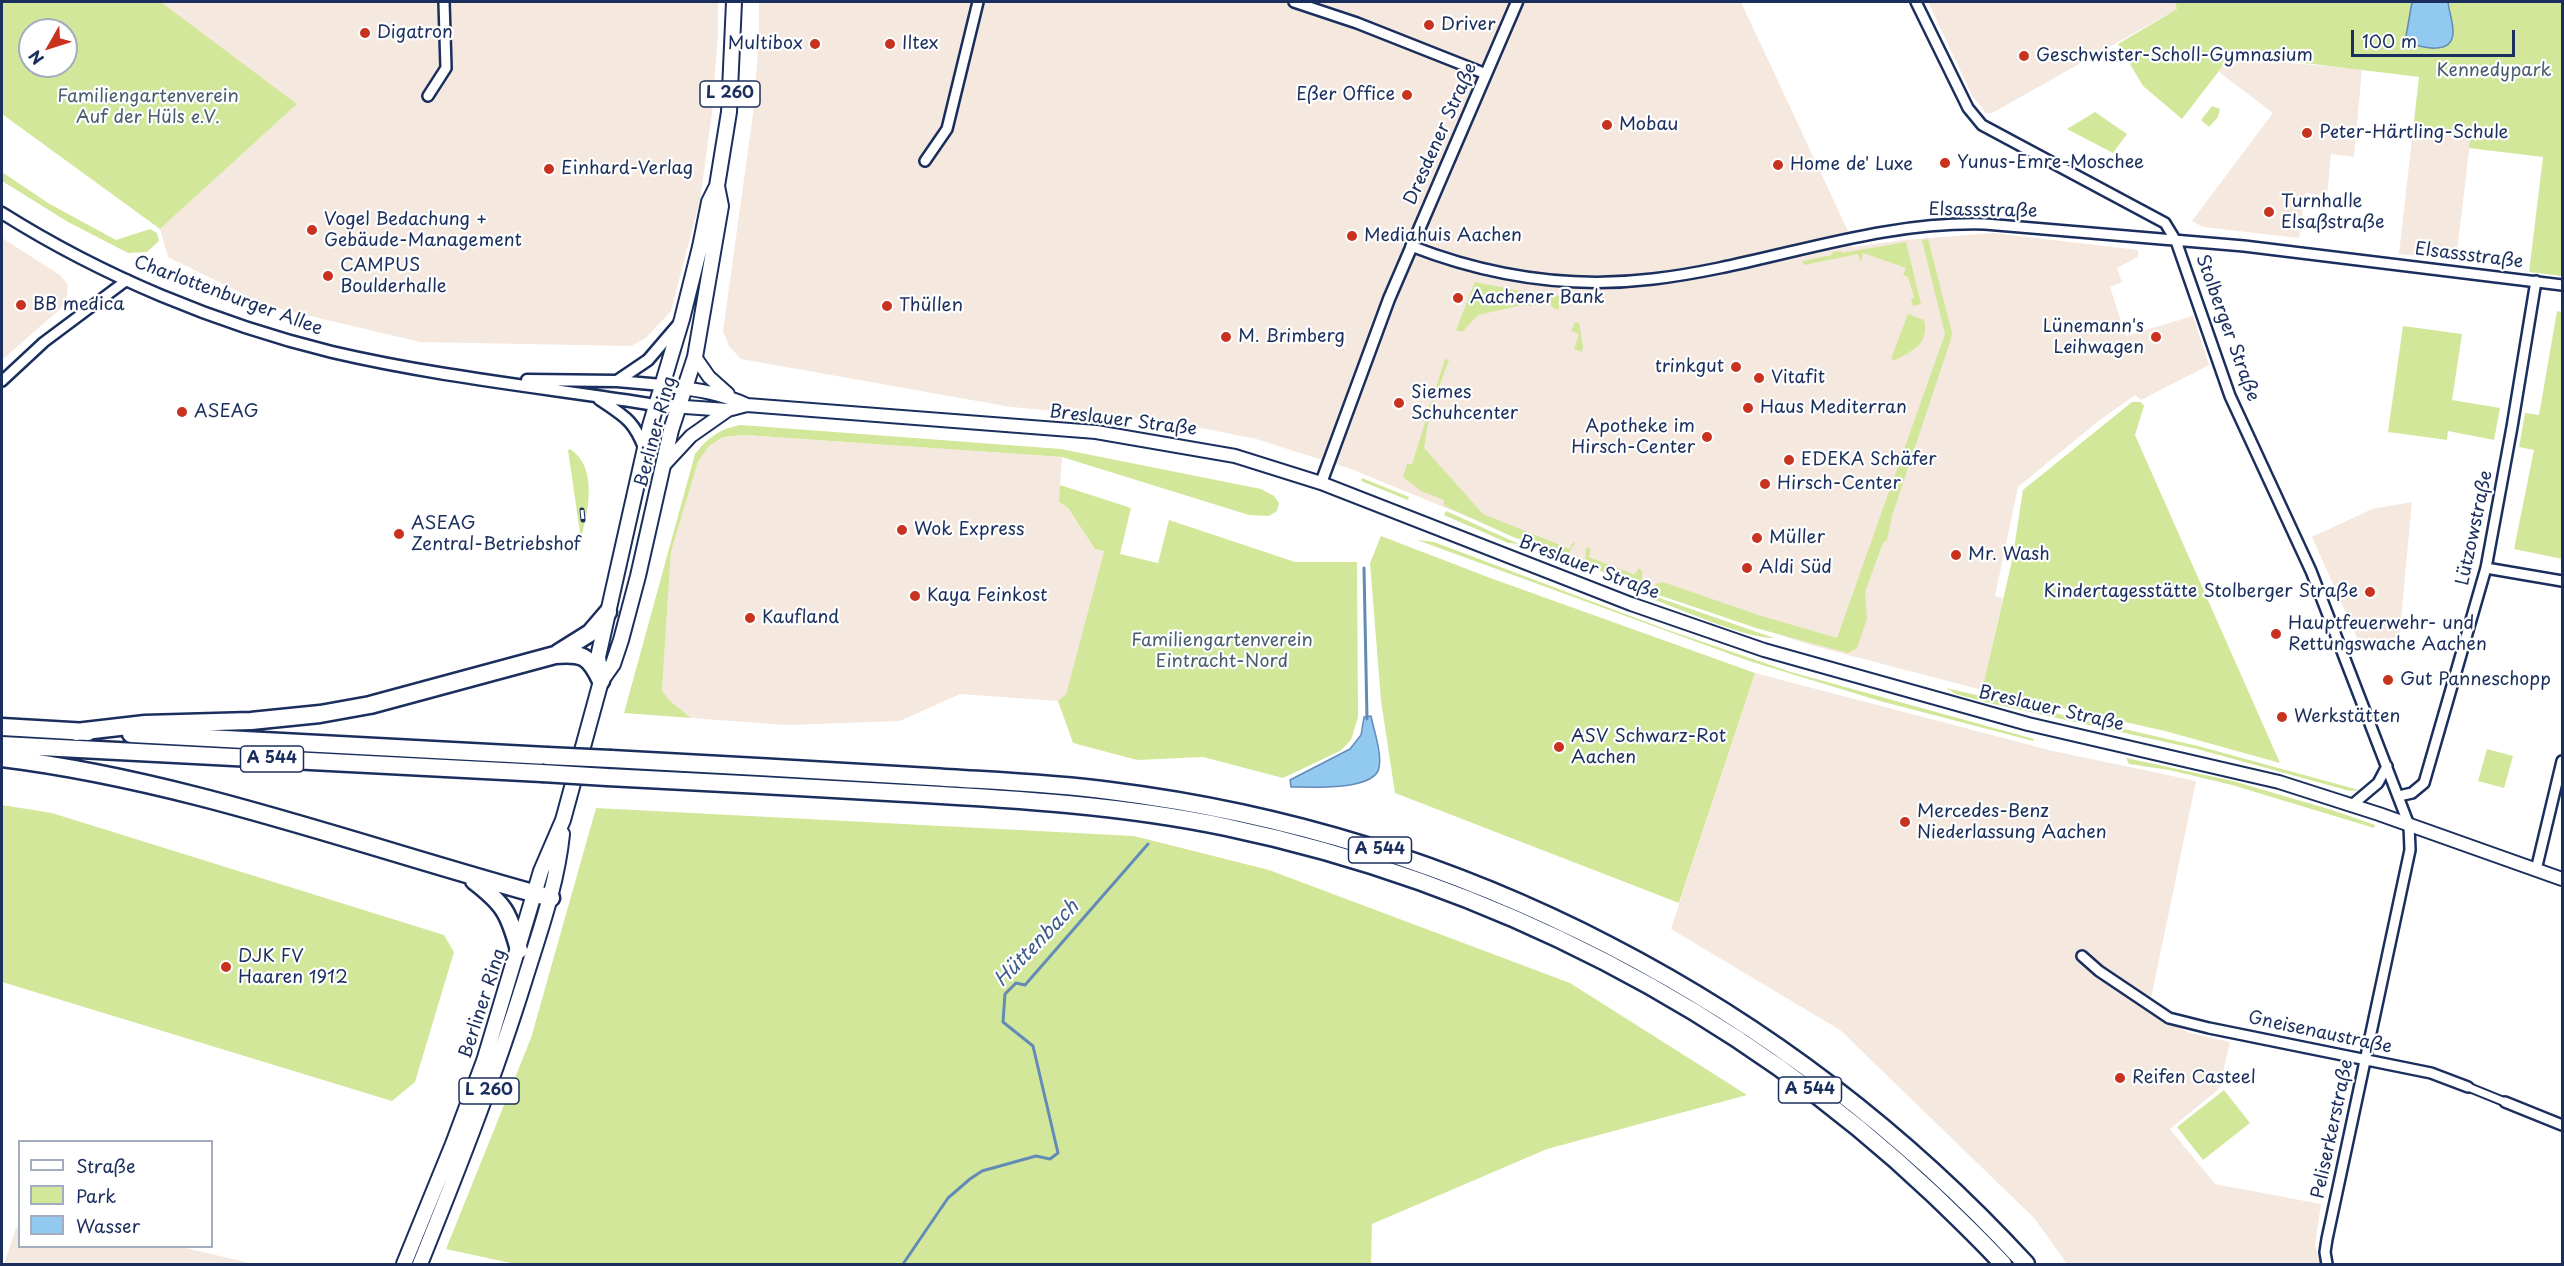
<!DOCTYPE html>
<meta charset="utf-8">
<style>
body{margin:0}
#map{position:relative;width:2564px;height:1266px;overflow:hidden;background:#fff;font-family:"Playpen Sans",sans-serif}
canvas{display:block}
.frame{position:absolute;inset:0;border:3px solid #1b2f5e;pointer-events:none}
.legend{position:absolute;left:18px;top:1140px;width:195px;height:108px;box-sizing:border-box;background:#fff;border:2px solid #a4acbf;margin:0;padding:8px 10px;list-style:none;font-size:18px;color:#1b2f5e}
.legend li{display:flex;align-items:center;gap:12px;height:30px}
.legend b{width:30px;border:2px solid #a4acbf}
.north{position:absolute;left:18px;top:18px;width:60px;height:60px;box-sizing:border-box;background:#fff;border:2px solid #a4acbf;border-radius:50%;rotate:231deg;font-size:16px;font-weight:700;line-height:24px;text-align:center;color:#1b2f5e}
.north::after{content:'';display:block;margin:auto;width:21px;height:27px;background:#c8321e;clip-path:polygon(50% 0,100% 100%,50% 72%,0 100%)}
.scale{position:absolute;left:2351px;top:30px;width:164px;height:27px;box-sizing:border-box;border:3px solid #1b2f5e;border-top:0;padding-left:8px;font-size:18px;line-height:21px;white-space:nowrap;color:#1b2f5e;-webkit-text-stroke:4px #fff;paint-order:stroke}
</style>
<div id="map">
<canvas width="2564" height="1266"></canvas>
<div class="frame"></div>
<ul class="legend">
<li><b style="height:8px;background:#fff"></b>Straße</li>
<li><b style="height:16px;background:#d3e79b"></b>Park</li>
<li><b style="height:16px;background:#91c9f0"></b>Wasser</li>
</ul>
<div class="north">N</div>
<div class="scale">100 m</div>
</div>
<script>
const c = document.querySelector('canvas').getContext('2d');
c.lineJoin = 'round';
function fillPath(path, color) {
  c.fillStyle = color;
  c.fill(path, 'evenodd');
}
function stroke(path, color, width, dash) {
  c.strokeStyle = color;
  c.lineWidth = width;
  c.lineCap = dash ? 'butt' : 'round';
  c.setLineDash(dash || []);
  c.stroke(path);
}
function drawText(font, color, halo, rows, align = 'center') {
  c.font = font + ' "Playpen Sans",sans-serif';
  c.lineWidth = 4.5;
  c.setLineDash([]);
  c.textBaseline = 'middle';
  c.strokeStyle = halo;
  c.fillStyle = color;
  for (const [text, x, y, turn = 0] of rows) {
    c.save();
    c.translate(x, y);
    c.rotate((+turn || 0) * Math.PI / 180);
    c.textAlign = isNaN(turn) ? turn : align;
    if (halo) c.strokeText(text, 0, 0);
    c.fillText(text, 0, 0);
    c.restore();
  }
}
fillPath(new Path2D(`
 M 161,2 L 718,2 L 718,35 L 712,113 L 700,200 L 671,311 L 646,338 L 631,346 L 420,342 L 268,306 L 168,257 L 160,229 L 297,104 Z
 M 759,2 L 1741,2 L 1847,229 L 1853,247 L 1903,240 L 1993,233 L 2138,250 L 2138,257 L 2117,268 L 2122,282 L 2110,287 L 2126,336 L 2193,316 L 2209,365 L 2141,400 L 2135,395 L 2096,423 L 2018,487 L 1995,596 L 2003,598 L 1982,690 L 1810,645 L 1648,591 L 1351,469 L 1256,439 L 1166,421 L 1011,407 L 741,359 L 729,346 L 723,331 L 753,114 L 759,41 Z
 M 1928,2 L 2175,2 L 2177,9 L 1992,113 L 1986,113 L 1973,97 Z
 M 2229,58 L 2362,69 L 2354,157 L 2331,154 L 2327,196 L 2305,193 L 2299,238 L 2203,227 L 2192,221 L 2273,113 L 2219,72 Z
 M 2413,130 L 2471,134 L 2456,260 L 2399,254 Z
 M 2,238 L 60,275 L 68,285 L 67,296 L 61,308 L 2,360 Z
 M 745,435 L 1062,457 L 1059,502 L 1068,508 L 1095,549 L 1104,551 L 1066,694 L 1058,701 L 960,694 L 900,721 L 787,725 L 691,718 L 669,700 L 662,690 L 671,552 L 698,462 L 709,446 L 723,437 Z
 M 2412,502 L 2398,651 L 2361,647 L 2312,537 L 2372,509 Z
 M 1755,673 L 2053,751 L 2196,781 L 2148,1013 L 2190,1033 L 2230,1042 L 2219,1089 L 2170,1129 L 2215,1184 L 2321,1204 L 2315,1245 L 2321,1264 L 2067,1264 L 2035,1219 L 1840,1030 L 1671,929 Z
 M 19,1227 L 20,1246 L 181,1247 L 254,1264 L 4,1264 L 16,1228 Z`), '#f5e8de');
fillPath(new Path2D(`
 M 2,2 L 161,2 L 297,104 L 160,229 L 2,114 ZM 30,30 L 66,30 L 66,66 L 30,66 Z
 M 2175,2 L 2562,2 L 2562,276 L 2529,272 L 2543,157 L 2469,148 L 2470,134 L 2413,130 L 2419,77 L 2313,64 L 2229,58 L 2182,119 L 2143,86 L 2118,44 L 2177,9 Z
 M 2212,106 L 2220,109 L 2218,117 L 2209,127 L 2201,120 Z
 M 2095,112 L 2127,134 L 2113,153 L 2067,129 Z
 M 2,172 L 48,203 L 116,240 L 150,229 L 157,233 L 159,241 L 147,252 L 128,253 L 68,222 L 2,181 Z
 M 1928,239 L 1952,333 L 1951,339 L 1892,516 L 1887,540 L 1883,543 L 1865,592 L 1867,619 L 1857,648 L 1848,653 L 1756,628 L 1653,593 L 1656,584 L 1663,582 L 1758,615 L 1837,638 L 1945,334 L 1922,240 Z
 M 1906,242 L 1921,304 L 1913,306 L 1911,300 L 1914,297 L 1908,277 L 1903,275 L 1906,268 L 1863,253 L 1861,262 L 1858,254 L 1804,265 L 1802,261 L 1832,255 L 1833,252 L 1841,251 L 1842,253 Z
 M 1475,282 L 1530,293 L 1572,297 L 1571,302 L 1559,302 L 1559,310 L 1553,308 L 1550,303 L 1528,306 L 1527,304 L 1478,315 L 1462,332 L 1456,330 Z
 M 2557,311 L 2562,312 L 2562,559 L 2514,549 L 2534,450 L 2519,447 L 2525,413 L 2539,415 Z
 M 1908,314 L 1924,320 C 1930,343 1913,351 1895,360 L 1891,359 Z
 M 1575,322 L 1579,323 L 1583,346 L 1582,352 L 1574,349 L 1579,334 L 1571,331 Z
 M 2403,326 L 2462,334 L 2452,400 L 2500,408 L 2494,440 L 2448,431 L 2447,440 L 2388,432 Z
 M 1445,359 L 1449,360 L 1430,411 L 1424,448 L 1483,514 L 1570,549 L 1573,542 L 1575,543 L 1567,556 L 1513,537 L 1443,505 L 1444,500 L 1421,491 L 1403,477 L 1407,464 L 1412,464 Z
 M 2132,402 L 2141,402 L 2144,406 L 2135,435 L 2280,763 L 2165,731 L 1982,690 L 2012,561 L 2023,490 Z
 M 741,425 L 1061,449 L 1261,489 L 1274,496 L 1279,503 L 1277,511 L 1269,516 L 1249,515 L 1062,457 L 745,435 L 723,437 L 709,446 L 698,462 L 671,552 L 662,690 L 669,700 L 691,718 L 624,713 L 695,454 C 709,437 719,429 741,425 Z
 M 570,449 C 597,466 589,508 582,534 L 580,533 L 568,450 Z
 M 1362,478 L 1409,497 L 1408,500 L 1361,481 Z
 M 1060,485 L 1131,508 L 1120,554 L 1158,563 L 1169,520 L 1295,562 L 1357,562 L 1358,717 L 1351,740 L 1340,751 L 1283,778 L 1203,757 L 1137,760 L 1073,743 L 1058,701 L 1066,694 L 1104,551 L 1095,549 L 1068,508 L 1059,502 Z
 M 1446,511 L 1519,544 L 1508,543 L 1444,515 Z
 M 1381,536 L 1493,579 L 1755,673 L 1679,903 L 1395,793 L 1381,701 L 1370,563 Z
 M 1417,540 L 1434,542 L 1665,629 L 1791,672 L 2034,739 L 2033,741 L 1880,701 L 1749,661 Z
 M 1586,547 L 1591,549 L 1589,557 L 1630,573 L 1634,575 L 1639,568 L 1642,572 L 1642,578 L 1651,581 L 1648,591 L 1585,564 Z
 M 1651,595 L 1774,638 C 1748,639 1682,610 1655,600 Z
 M 1946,688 L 2198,746 L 2359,790 L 2350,791 L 2197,749 L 1985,702 L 1956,694 Z
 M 2487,749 L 2513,756 L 2504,788 L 2478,781 Z
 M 2126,758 L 2233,781 L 2332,810 L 2375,825 L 2374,828 L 2232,785 L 2169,770 L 2129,764 Z
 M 2,805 L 52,813 L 444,935 L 454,952 L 415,1082 L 392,1101 L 2,982 Z
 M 596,808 L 1134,836 L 1269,870 L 1570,983 L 1747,1095 L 1547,1149 L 1372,1224 L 1371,1264 L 515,1264 L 446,1249 L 531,1038 Z
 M 2224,1090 L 2250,1123 L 2203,1160 L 2177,1127 Z`), '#d3e79b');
const water = new Path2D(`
 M 2412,2 L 2448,2 C 2449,11 2453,22 2453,31 C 2454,57 2420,47 2405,42 Z
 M 1371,716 C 1374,731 1382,753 1379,768 C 1374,791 1311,787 1291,787 L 1290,780 L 1350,749 L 1361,735 L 1364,717 Z`);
fillPath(water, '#91c9f0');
stroke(water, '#628bb6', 1.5);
stroke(new Path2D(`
 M 1364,568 L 1367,719
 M 903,1264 L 948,1198 L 970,1179 L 982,1171 L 1036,1156 L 1050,1159 L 1058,1153 L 1033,1046 L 1003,1022 L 1005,994 L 1016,983 L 1025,985 L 1148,844`), '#628bb6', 3);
const pedestrian = new Path2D(`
 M 2468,1087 L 2505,1102`);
const minor = new Path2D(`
 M 1294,2 L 1357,23 L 1486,74
 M 1916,2 L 1968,108 L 1982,125 L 2165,223 L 2176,241 L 2230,396 L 2311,571 L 2409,825 L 2410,850 L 2327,1239 L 2325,1252 L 2327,1264
 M 428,96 L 446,68 L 444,2
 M 925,161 L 947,129 L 978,2
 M 1411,246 C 1488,276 1570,289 1653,279 C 1765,266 1869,221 1985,224 L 2244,246 L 2562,285
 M 2,381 L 44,342 L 127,280
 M 2486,568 L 2562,581
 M 2399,796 L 2412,793 L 2424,783 L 2486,568 L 2512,427 L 2536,281
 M 2352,805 L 2378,783 L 2387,766
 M 2536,870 L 2562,761
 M 2082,956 L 2099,971 L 2169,1018 L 2209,1028 L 2431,1073 L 2468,1087
 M 2505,1102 L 2562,1125`);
const tertiary = new Path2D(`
 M 2,213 C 102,276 217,324 332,352 C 439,377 548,388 656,405
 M 527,380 L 617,381 L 662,385
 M 617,381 L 648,360 L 678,325
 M 599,399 C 624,416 634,420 645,450
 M 1321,483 L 1389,299 L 1517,2`);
const secondary = new Path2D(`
 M 695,357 L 709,377 L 728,394
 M 662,385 C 692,389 719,392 747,405
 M 656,405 L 728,410 L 747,405 L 1096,432 L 1235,456 L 1321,483 L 1631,604 L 1764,650 L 2028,724 L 2279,782 L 2379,814 L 2562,879
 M 665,464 L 691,436 L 728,410`);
const primary = new Path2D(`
 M 601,678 L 598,657 L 650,426 L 682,319 L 700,247 L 709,202 L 717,186
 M 404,1264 L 453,1144 L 484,1061 L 541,871 L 563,820 L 601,681 L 613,664 L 621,640 L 638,576 L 671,430 L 695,357 L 721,206 L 717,186 L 729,112 L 734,2
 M 420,1264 C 458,1170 495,1076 525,979 C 540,931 557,884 562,834`);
const motorway = new Path2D(`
 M 558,653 L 590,633 L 608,612
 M 2,727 L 88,732
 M 76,732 L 145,724 L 251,721 L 320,714 L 370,705 L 555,655 C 582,653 589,655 601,681
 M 131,734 L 547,756
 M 2,745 L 542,773
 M 2,758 C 189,781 369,849 551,898
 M 611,759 C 718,765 824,770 931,777 C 990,781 1051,783 1110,791 C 1462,835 1785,1002 2026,1264
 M 607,777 C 707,782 806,787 906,793 C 1013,799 1121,805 1226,827 C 1489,882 1738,1009 1933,1194 C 1957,1217 1981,1240 2003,1264
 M 474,881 C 504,904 509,913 519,950`);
stroke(pedestrian, '#1b2f5e', 11);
stroke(minor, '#1b2f5e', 14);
stroke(tertiary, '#1b2f5e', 15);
stroke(secondary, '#1b2f5e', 16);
stroke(primary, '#1b2f5e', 18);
stroke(motorway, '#1b2f5e', 21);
stroke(pedestrian, '#fff', 7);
stroke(minor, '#fff', 9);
stroke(tertiary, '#fff', 10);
stroke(secondary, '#fff', 12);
stroke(primary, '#fff', 14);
stroke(motorway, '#fff', 16);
const rail = new Path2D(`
 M 582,510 L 583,520`);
stroke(rail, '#1b2f5e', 5);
stroke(rail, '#fff', 3, [9]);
const motorwayBridge = new Path2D(`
 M 547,756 L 611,759
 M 542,773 L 607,777`);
stroke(motorwayBridge, '#1b2f5e', 21, []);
stroke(motorwayBridge, '#fff', 16);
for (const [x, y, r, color] of [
 [1429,25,6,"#c8321e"],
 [365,33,6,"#c8321e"],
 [815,44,6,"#c8321e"],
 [890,44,6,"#c8321e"],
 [2024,56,6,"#c8321e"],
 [1407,95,6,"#c8321e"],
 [1607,125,6,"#c8321e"],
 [2307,133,6,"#c8321e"],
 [1945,163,6,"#c8321e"],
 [1778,165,6,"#c8321e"],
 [549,169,6,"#c8321e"],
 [2269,212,6,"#c8321e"],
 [312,230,6,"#c8321e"],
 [1352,236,6,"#c8321e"],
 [328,276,6,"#c8321e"],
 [1458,298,6,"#c8321e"],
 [21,305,6,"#c8321e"],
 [887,306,6,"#c8321e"],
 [1226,337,6,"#c8321e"],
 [2156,337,6,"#c8321e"],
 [1736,367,6,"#c8321e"],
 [1759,378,6,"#c8321e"],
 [1399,403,6,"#c8321e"],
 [1748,408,6,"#c8321e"],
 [182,412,6,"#c8321e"],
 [1707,437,6,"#c8321e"],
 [1789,460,6,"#c8321e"],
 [1765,484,6,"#c8321e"],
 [902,530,6,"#c8321e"],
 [399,534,6,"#c8321e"],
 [1757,538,6,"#c8321e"],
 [1956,555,6,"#c8321e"],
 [1747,568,6,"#c8321e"],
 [2370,592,6,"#c8321e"],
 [915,596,6,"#c8321e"],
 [750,618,6,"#c8321e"],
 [2276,634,6,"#c8321e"],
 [2388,680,6,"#c8321e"],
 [2282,717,6,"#c8321e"],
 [1559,747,6,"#c8321e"],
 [1905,822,6,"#c8321e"],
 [226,967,6,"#c8321e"],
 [2120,1078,6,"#c8321e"]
]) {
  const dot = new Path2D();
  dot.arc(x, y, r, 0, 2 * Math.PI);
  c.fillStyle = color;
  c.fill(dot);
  stroke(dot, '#fff', 2);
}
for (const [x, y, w] of [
 [730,94,60],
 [272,759,63],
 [1380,850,63],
 [1810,1090,63],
 [489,1091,60]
]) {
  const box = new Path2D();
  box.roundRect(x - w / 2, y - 13, w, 26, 4.5);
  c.fillStyle = '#fff';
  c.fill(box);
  stroke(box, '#1b2f5e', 1.5);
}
drawText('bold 16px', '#1b2f5e', null, [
 ["L 260",730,94],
 ["A 544",272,759],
 ["A 544",1380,850],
 ["A 544",1810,1090],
 ["L 260",489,1091]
]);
drawText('18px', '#1b2f5e', '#fff', [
 ["Driver",1441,25],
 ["Digatron",377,33],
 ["Multibox",803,44,"right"],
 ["Iltex",902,44],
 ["Geschwister-Scholl-Gymnasium",2036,56],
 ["Eßer Office",1395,95,"right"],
 ["Mobau",1619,125],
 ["Peter-Härtling-Schule",2319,133],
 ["Yunus-Emre-Moschee",1957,163],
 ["Home de' Luxe",1790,165],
 ["Einhard-Verlag",561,169],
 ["Turnhalle",2281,202],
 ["Elsaßstraße",2281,223],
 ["Vogel Bedachung +",324,220],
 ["Gebäude-Management",324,241],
 ["Mediahuis Aachen",1364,236],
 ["CAMPUS",340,266],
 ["Boulderhalle",340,287],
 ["Aachener Bank",1470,298],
 ["BB medica",33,305],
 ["Thüllen",899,306],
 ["Lünemann's",2144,327,"right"],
 ["Leihwagen",2144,348,"right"],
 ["M. Brimberg",1238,337],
 ["trinkgut",1724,367,"right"],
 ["Vitafit",1771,378],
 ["Siemes",1411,393],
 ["Schuhcenter",1411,414],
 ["Haus Mediterran",1760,408],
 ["ASEAG",194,412],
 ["Apotheke im",1695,427,"right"],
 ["Hirsch-Center",1695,448,"right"],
 ["EDEKA Schäfer",1801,460],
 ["Hirsch-Center",1777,484],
 ["ASEAG",411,524],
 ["Zentral-Betriebshof",411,545],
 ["Wok Express",914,530],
 ["Müller",1769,538],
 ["Mr. Wash",1968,555],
 ["Aldi Süd",1759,568],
 ["Kindertagesstätte Stolberger Straße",2358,592,"right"],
 ["Kaya Feinkost",927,596],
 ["Kaufland",762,618],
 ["Hauptfeuerwehr- und",2288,624],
 ["Rettungswache Aachen",2288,645],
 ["Gut Panneschopp",2400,680],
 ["Werkstätten",2294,717],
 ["ASV Schwarz-Rot",1571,737],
 ["Aachen",1571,758],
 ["Mercedes-Benz",1917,812],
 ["Niederlassung Aachen",1917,833],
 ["DJK FV",238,957],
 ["Haaren 1912",238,978],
 ["Reifen Casteel",2132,1078]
], 'left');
drawText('18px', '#495d6d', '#fff', [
 ["Kennedypark",2494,71],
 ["Familiengartenverein",148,97],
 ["Auf der Hüls e.V.",148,118],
 ["Familiengartenverein",1222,641],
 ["Eintracht-Nord",1222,662]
]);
drawText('18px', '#1b2f5e', '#fff', [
 ["Dresdener Straße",1441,134,-66],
 ["Elsassstraße",1983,211,1],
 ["Elsassstraße",2469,256,7],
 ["Charlottenburger Allee",228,296,20],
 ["Stolberger Straße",2227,328,70],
 ["Breslauer Straße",1123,421,7],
 ["Berliner Ring",656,432,-75],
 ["Lützowstraße",2475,528,-78],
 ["Breslauer Straße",1589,568,21],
 ["Breslauer Straße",2051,709,13],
 ["Berliner Ring",483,1004,-72],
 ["Gneisenaustraße",2320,1033,12],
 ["Peliserkerstraße",2333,1129,-78]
]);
drawText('italic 20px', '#3e5d8a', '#fff', [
 ["Hüttenbach",1037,944,-46]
]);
</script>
